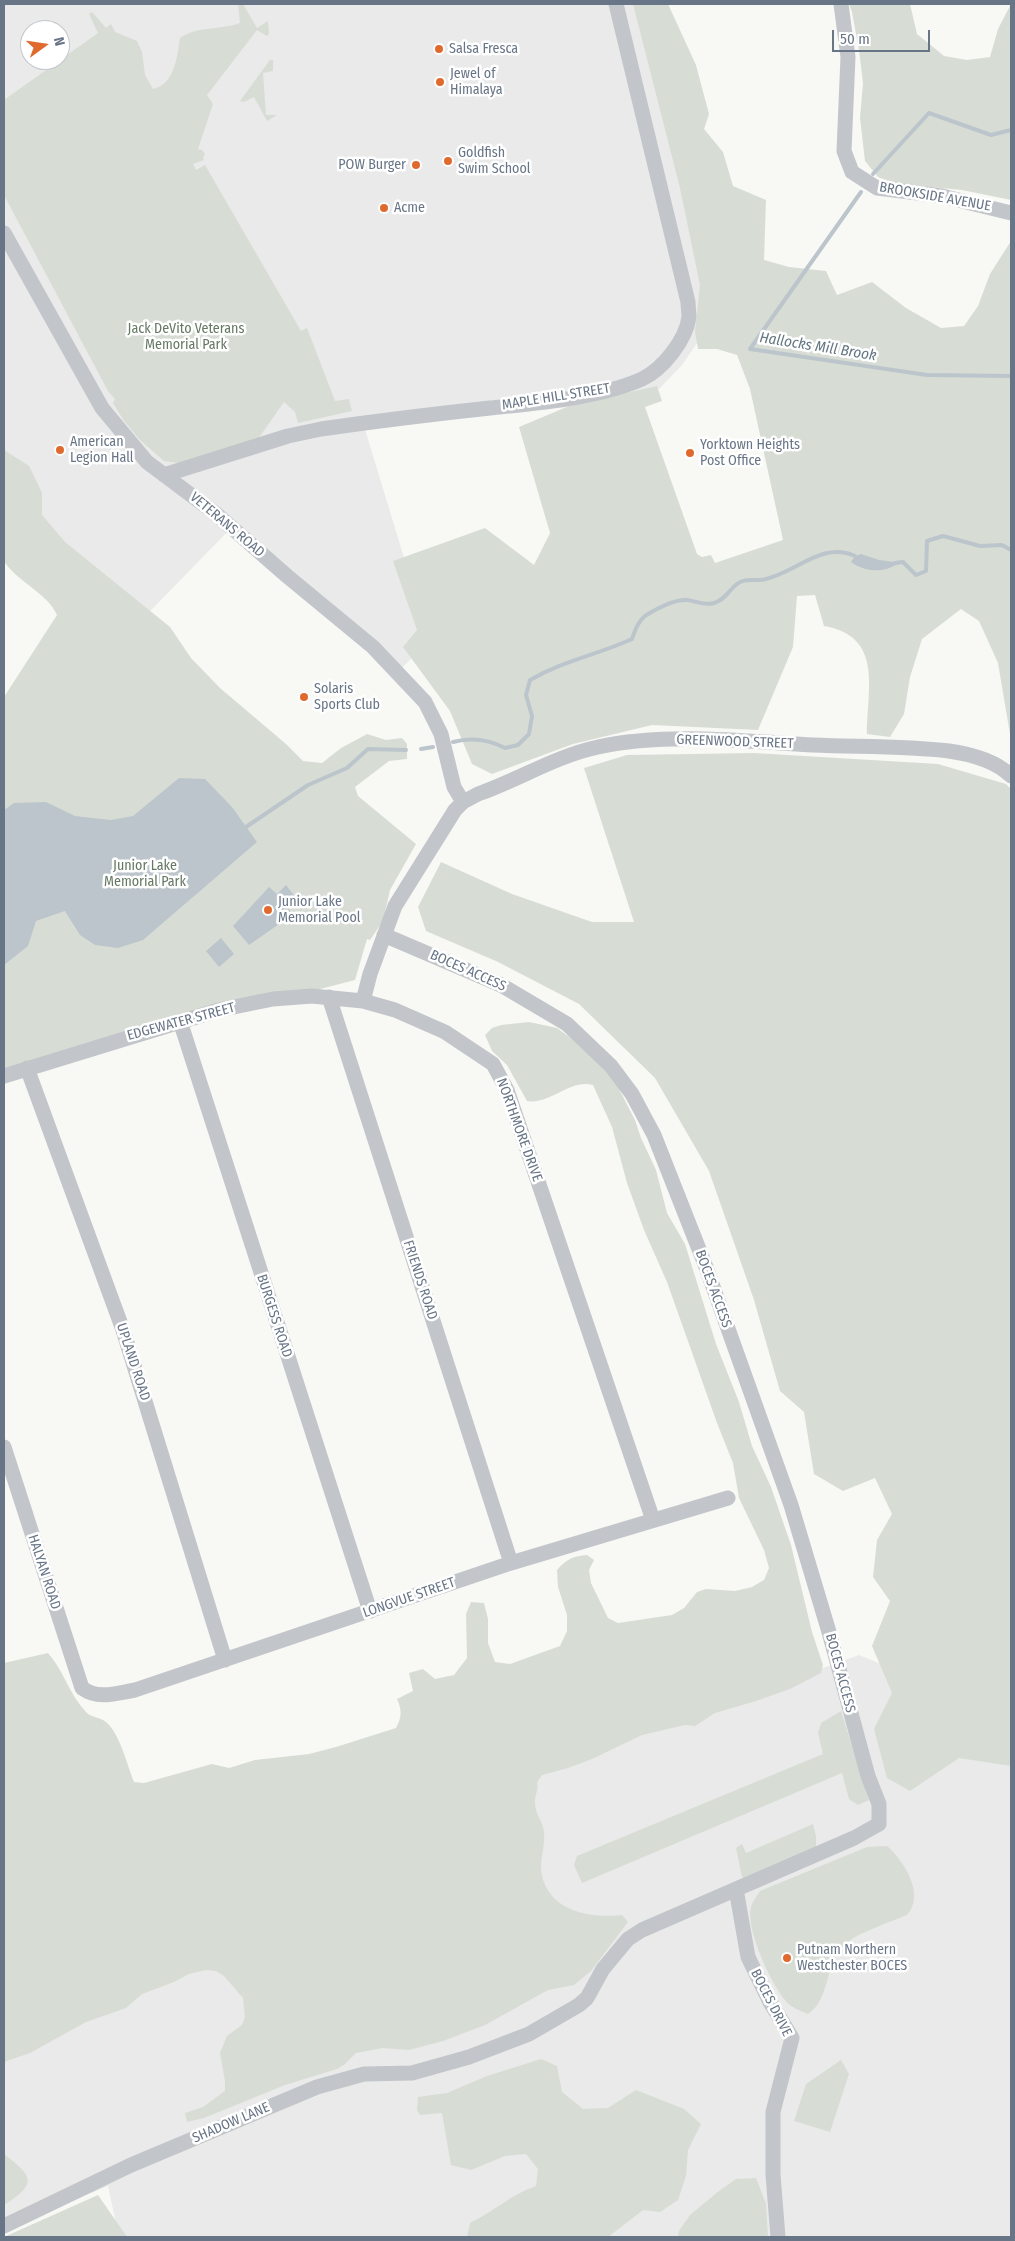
<!DOCTYPE html>
<style>
body{margin:0}
#map{position:relative;width:1015px;height:2241px;overflow:hidden;background:#f8f8f5;font-family:"Fira Sans Condensed",sans-serif}
canvas{display:block}
.frame{position:absolute;inset:0;border:5px solid #687586;pointer-events:none}
.north{position:absolute;left:20px;top:20px;width:50px;height:50px;box-sizing:border-box;background:#fff;border:1px solid #c3c8cf;border-radius:50%;rotate:76deg;font-size:14px;font-weight:700;line-height:20px;text-align:center;color:#687586}
.north::after{content:'';display:block;margin:auto;width:18px;height:22px;background:#e06a2e;clip-path:polygon(50% 0,100% 100%,50% 72%,0 100%)}
.scale{position:absolute;left:832px;top:30px;width:98px;height:22px;box-sizing:border-box;border:2px solid #687586;border-top:0;padding-left:6px;font-size:15px;line-height:18px;white-space:nowrap;color:#687586;-webkit-text-stroke:4px #fff;paint-order:stroke}
</style>
<div id="map">
<canvas width="1015" height="2241"></canvas>
<div class="frame"></div>
<div class="north">N</div>
<div class="scale">50 m</div>
</div>
<script>
const c = document.querySelector('canvas').getContext('2d');
c.lineJoin = 'round';
function fillPath(path, color) {
  c.fillStyle = color;
  c.fill(path, 'evenodd');
}
function stroke(path, color, width, dash) {
  c.strokeStyle = color;
  c.lineWidth = width;
  c.lineCap = dash ? 'butt' : 'round';
  c.setLineDash(dash || []);
  c.stroke(path);
}
function drawText(font, color, halo, rows, align = 'center') {
  c.font = font + ' "Fira Sans Condensed",sans-serif';
  c.lineWidth = 5;
  c.setLineDash([]);
  c.textBaseline = 'middle';
  c.strokeStyle = halo;
  c.fillStyle = color;
  for (const [text, x, y, turn = 0] of rows) {
    c.save();
    c.translate(x, y);
    c.rotate((+turn || 0) * Math.PI / 180);
    c.textAlign = isNaN(turn) ? turn : align;
    if (halo) c.strokeText(text, 0, 0);
    c.fillText(text, 0, 0);
    c.restore();
  }
}
fillPath(new Path2D(`
 M 4,4 L 639,4 L 709,301 L 699,340 L 682,365 L 659,389 L 613,401 L 363,423 L 429,640 L 397,673 L 232,527 L 121,641 L 4,521 ZM 30,30 L 60,30 L 60,60 L 30,60 Z
 M 859,1655 L 1011,1717 L 1011,2237 L 119,2237 L 108,2186 L 4,2229 L 4,2038 L 503,1784 Z`), '#e9eae9');
fillPath(new Path2D(`
 M 238,4 L 243,4 L 257,28 L 268,21 L 269,34 L 267,36 L 257,30 L 207,95 L 213,104 L 198,149 L 202,150 L 205,154 L 203,157 L 204,160 L 193,164 L 196,170 L 205,165 L 301,331 L 307,328 L 335,401 L 349,399 L 352,411 L 298,423 L 295,412 L 284,402 L 253,446 L 195,465 L 164,461 L 140,440 L 124,421 L 113,403 L 115,399 L 108,391 L 4,195 L 4,100 L 98,33 L 89,14 L 92,12 L 106,28 L 111,24 L 115,32 L 137,41 L 142,52 L 145,75 L 153,89 C 175,84 177,57 180,38 C 197,26 221,30 240,23 Z
 M 633,4 L 668,4 L 696,65 L 709,114 L 704,129 L 723,152 L 733,186 L 766,200 L 764,260 L 789,267 L 826,271 L 837,295 L 872,282 L 906,308 L 941,328 L 964,326 L 978,306 L 990,274 L 1011,241 L 1011,740 L 998,663 L 979,621 L 961,609 L 922,639 L 910,677 L 904,714 L 890,737 L 867,734 C 867,690 884,636 824,626 L 815,595 L 797,596 L 793,647 L 758,730 L 652,725 L 573,744 L 492,774 L 472,764 L 450,711 L 403,647 L 417,630 L 393,561 L 485,528 L 534,565 L 550,533 L 519,427 L 569,406 L 657,386 L 662,401 L 645,407 L 697,554 L 702,557 L 711,555 L 715,563 L 783,540 L 750,389 L 737,355 L 717,349 L 698,349 L 695,332 L 700,285 L 680,188 Z
 M 849,4 L 910,4 L 917,34 L 944,56 L 967,60 L 990,57 L 998,29 L 1011,4 L 1011,200 L 962,190 L 897,184 L 878,177 L 865,161 L 860,118 L 863,83 L 859,50 L 852,12 Z
 M 270,60 L 273,60 L 273,71 L 263,73 L 266,115 L 277,115 L 267,121 L 254,97 L 244,102 L 240,101 Z
 M 4,450 L 29,466 L 42,493 L 42,515 L 65,542 L 170,627 L 191,658 L 220,688 L 286,744 L 303,761 L 322,763 L 341,748 L 367,734 L 386,740 L 402,738 L 407,744 L 407,759 L 389,761 L 355,787 L 358,796 L 416,844 L 390,890 L 383,921 L 370,940 L 367,939 L 355,980 L 4,1071 L 4,697 L 57,615 C 48,594 20,583 6,564 C 0,557 4,466 4,450 Z
 M 754,753 L 938,764 L 1006,784 L 1011,789 L 1011,1766 L 959,1758 L 910,1791 L 887,1778 L 874,1729 L 892,1693 L 872,1646 L 890,1601 L 873,1577 L 877,1540 L 892,1514 L 875,1478 L 843,1491 L 814,1474 L 804,1412 L 780,1391 L 754,1300 L 709,1171 L 655,1078 L 579,1004 L 498,962 L 426,931 L 418,907 L 441,862 L 512,894 L 592,922 L 634,922 L 584,768 L 627,755 Z
 M 529,1022 L 557,1028 L 586,1049 L 615,1081 L 635,1120 L 641,1138 L 656,1170 L 667,1213 L 685,1244 L 716,1344 L 739,1402 L 752,1446 L 771,1487 L 791,1545 L 812,1632 L 823,1665 L 821,1673 L 790,1689 L 756,1701 L 715,1713 L 695,1726 L 685,1725 L 642,1735 L 592,1759 L 568,1768 L 542,1775 L 537,1782 C 539,1791 534,1796 535,1804 C 535,1814 544,1823 544,1833 C 545,1845 541,1856 541,1868 C 544,1910 588,1919 622,1915 L 628,1922 L 591,1971 L 574,1985 L 548,1990 L 485,2025 L 443,2041 L 409,2050 L 383,2048 L 356,2053 L 345,2064 L 337,2069 L 285,2085 L 204,2118 L 187,2122 L 185,2113 L 203,2107 L 225,2091 L 225,2081 L 220,2053 L 227,2036 L 242,2025 L 245,2017 L 243,1998 L 224,1976 L 216,1971 L 206,1970 L 189,1974 L 174,1982 L 142,1994 L 126,2008 L 86,2022 L 30,2053 L 4,2062 L 4,1663 L 48,1653 C 64,1671 69,1694 86,1712 C 91,1717 97,1717 103,1720 C 119,1729 127,1765 134,1782 L 144,1783 L 212,1764 L 229,1768 L 255,1760 L 309,1754 L 336,1747 L 396,1728 C 402,1717 402,1710 397,1699 L 413,1691 L 409,1673 L 423,1669 L 435,1679 L 454,1675 L 467,1658 L 466,1614 L 471,1602 L 484,1603 L 488,1619 L 488,1643 L 495,1662 L 510,1664 L 560,1646 L 567,1631 L 567,1615 L 558,1587 L 557,1570 C 566,1559 574,1556 587,1555 L 594,1560 L 589,1570 L 591,1583 L 608,1618 L 618,1623 L 672,1615 L 684,1608 L 697,1592 L 706,1589 L 735,1591 L 752,1587 L 764,1580 L 769,1568 L 764,1550 L 739,1498 L 733,1463 L 717,1423 L 667,1282 L 644,1230 L 627,1183 L 612,1127 L 593,1085 C 569,1079 551,1105 527,1101 L 507,1065 L 492,1051 L 485,1035 L 492,1028 L 501,1025 Z
 M 841,1711 L 869,1800 L 858,1805 L 849,1799 L 842,1773 L 582,1883 L 574,1865 L 577,1856 L 823,1754 L 818,1733 L 821,1723 Z
 M 813,1824 L 816,1836 L 816,1848 L 748,1880 L 742,1877 L 736,1848 L 742,1844 L 746,1853 Z
 M 887,1846 C 903,1860 926,1894 907,1915 C 891,1922 857,1933 845,1944 C 825,1962 830,2000 808,2014 C 800,2011 790,2007 785,2000 C 771,1983 743,1925 752,1904 C 754,1899 758,1895 760,1891 L 867,1847 Z
 M 541,2059 L 557,2066 L 562,2092 L 583,2109 L 608,2108 L 636,2090 L 684,2109 L 701,2124 L 688,2150 L 686,2176 L 678,2200 L 660,2212 L 643,2210 L 608,2237 L 467,2237 L 470,2223 C 493,2212 512,2194 536,2186 L 538,2169 L 526,2154 L 505,2156 L 471,2170 L 451,2165 L 442,2113 L 420,2115 L 417,2110 L 418,2097 L 447,2093 L 487,2076 Z
 M 841,2060 L 849,2074 L 830,2132 L 794,2121 L 806,2084 Z
 M 4,2154 C 34,2177 37,2184 4,2205 Z
 M 756,2178 L 766,2204 L 768,2237 L 678,2237 L 679,2231 L 690,2215 L 719,2191 L 736,2179 Z
 M 98,2195 L 127,2237 L 4,2237 Z`), '#d7ddd5');
fillPath(new Path2D(`
 M 861,554 L 879,560 L 895,562 L 896,565 C 882,573 865,572 851,562 L 855,556 Z
 M 179,778 L 205,779 L 232,807 L 257,842 L 143,940 L 118,948 L 95,945 L 80,935 L 65,911 L 36,921 L 28,946 L 4,965 L 4,810 L 14,803 L 46,802 L 75,816 L 111,820 L 133,816 Z
 M 286,885 L 296,898 L 287,905 L 292,915 L 249,945 L 233,926 L 269,887 L 277,894 Z
 M 221,938 L 234,954 L 219,967 L 206,951 Z`), '#bcc5cb');
stroke(new Path2D(`
 M 873,174 L 929,113 L 991,135 L 1011,130
 M 861,192 L 750,349 L 927,375 L 1011,376
 M 895,563 L 903,562 L 916,575 L 926,571 L 927,541 L 943,536 L 980,546 L 1002,545 L 1011,550
 M 453,742 C 472,737 488,739 505,748 L 518,745 L 529,734 L 532,716 L 526,695 L 530,680 C 565,660 597,655 632,639 C 635,630 639,619 648,614 C 658,608 675,599 687,600 C 696,601 705,606 714,603 C 725,600 729,590 737,584 C 745,577 757,582 766,579 C 797,572 822,541 855,556
 M 421,749 L 433,747
 M 246,827 L 308,785 L 347,768 L 368,749 L 406,750`), '#bcc5cb', 4);
stroke(new Path2D(`
 M 841,4 L 848,57 L 844,151 L 852,172 L 877,188 L 942,196 L 1011,213
 M 4,233 L 102,408 L 147,462 L 215,513 L 287,576 L 373,647 L 425,702 L 441,734 L 454,787 L 463,802
 M 164,475 L 288,436 L 321,429 C 377,421 434,414 490,408 C 537,403 600,398 642,379 C 663,369 686,340 689,317 C 689,312 688,307 688,302 L 616,4
 M 329,997 L 511,1563
 M 363,1001 L 370,974 L 395,906 L 455,810 L 463,802 L 478,794 C 518,780 556,756 598,747 C 664,732 745,741 813,745 C 858,747 904,746 949,751 C 970,754 996,761 1011,776
 M 180,1021 L 370,1611
 M 27,1068 L 123,1330 L 225,1660
 M 4,1076 L 219,1010 L 273,999 L 312,996 L 363,1001 L 395,1010 L 445,1032 L 493,1064 L 507,1090 L 653,1520
 M 4,1447 L 82,1688 C 98,1700 117,1693 135,1690 L 511,1563 L 728,1498
 M 736,1889 L 748,1957 L 770,2002 L 792,2038 L 773,2112 L 773,2175 L 778,2237
 M 4,2226 L 131,2165 L 317,2087 L 364,2074 L 412,2073 L 469,2057 L 529,2034 L 579,2005 L 587,1998 L 603,1969 L 628,1939 L 642,1930 L 854,1838 L 879,1824 L 879,1804 L 868,1776 L 829,1632 L 791,1505 L 706,1267 L 654,1135 L 632,1094 L 611,1066 L 567,1024 L 501,985 L 384,935`), '#c2c5c9', 15);
for (const [x, y, r, color] of [
 [439,49,5,"#e06a2e"],
 [440,82,5,"#e06a2e"],
 [448,161,5,"#e06a2e"],
 [416,165,5,"#e06a2e"],
 [384,208,5,"#e06a2e"],
 [60,450,5,"#e06a2e"],
 [690,453,5,"#e06a2e"],
 [304,697,5,"#e06a2e"],
 [268,910,5,"#e06a2e"],
 [787,1958,5,"#e06a2e"]
]) {
  const dot = new Path2D();
  dot.arc(x, y, r, 0, 2 * Math.PI);
  c.fillStyle = color;
  c.fill(dot);
  stroke(dot, '#fff', 2);
}
drawText('14px', '#687586', '#fff', [
 ["Salsa Fresca",449,49],
 ["Jewel of",450,74],
 ["Himalaya",450,90],
 ["Goldfish",458,153],
 ["Swim School",458,169],
 ["POW Burger",406,165,"right"],
 ["Acme",394,208],
 ["American",70,442],
 ["Legion Hall",70,458],
 ["Yorktown Heights",700,445],
 ["Post Office",700,461],
 ["Solaris",314,689],
 ["Sports Club",314,705],
 ["Junior Lake",278,902],
 ["Memorial Pool",278,918],
 ["Putnam Northern",797,1950],
 ["Westchester BOCES",797,1966]
], 'left');
drawText('14px', '#687586', '#fff', [
 ["BROOKSIDE AVENUE",935,197,10],
 ["MAPLE HILL STREET",556,397,-9],
 ["VETERANS ROAD",227,525,40],
 ["GREENWOOD STREET",735,742,2],
 ["BOCES ACCESS",468,971,24],
 ["EDGEWATER STREET",181,1022,-15],
 ["NORTHMORE DRIVE",519,1130,70],
 ["FRIENDS ROAD",420,1280,72],
 ["BOCES ACCESS",713,1289,70],
 ["BURGESS ROAD",274,1316,72],
 ["UPLAND ROAD",133,1362,72],
 ["HALYAN ROAD",44,1572,72],
 ["LONGVUE STREET",409,1598,-19],
 ["BOCES ACCESS",840,1673,75],
 ["BOCES DRIVE",771,2003,63],
 ["SHADOW LANE",231,2123,-23]
]);
drawText('14px', '#657862', '#fff', [
 ["Jack DeVito Veterans",186,329],
 ["Memorial Park",186,345],
 ["Junior Lake",145,866],
 ["Memorial Park",145,882]
]);
drawText('italic 15px', '#637681', '#fff', [
 ["Hallocks Mill Brook",818,347,9]
]);
</script>
